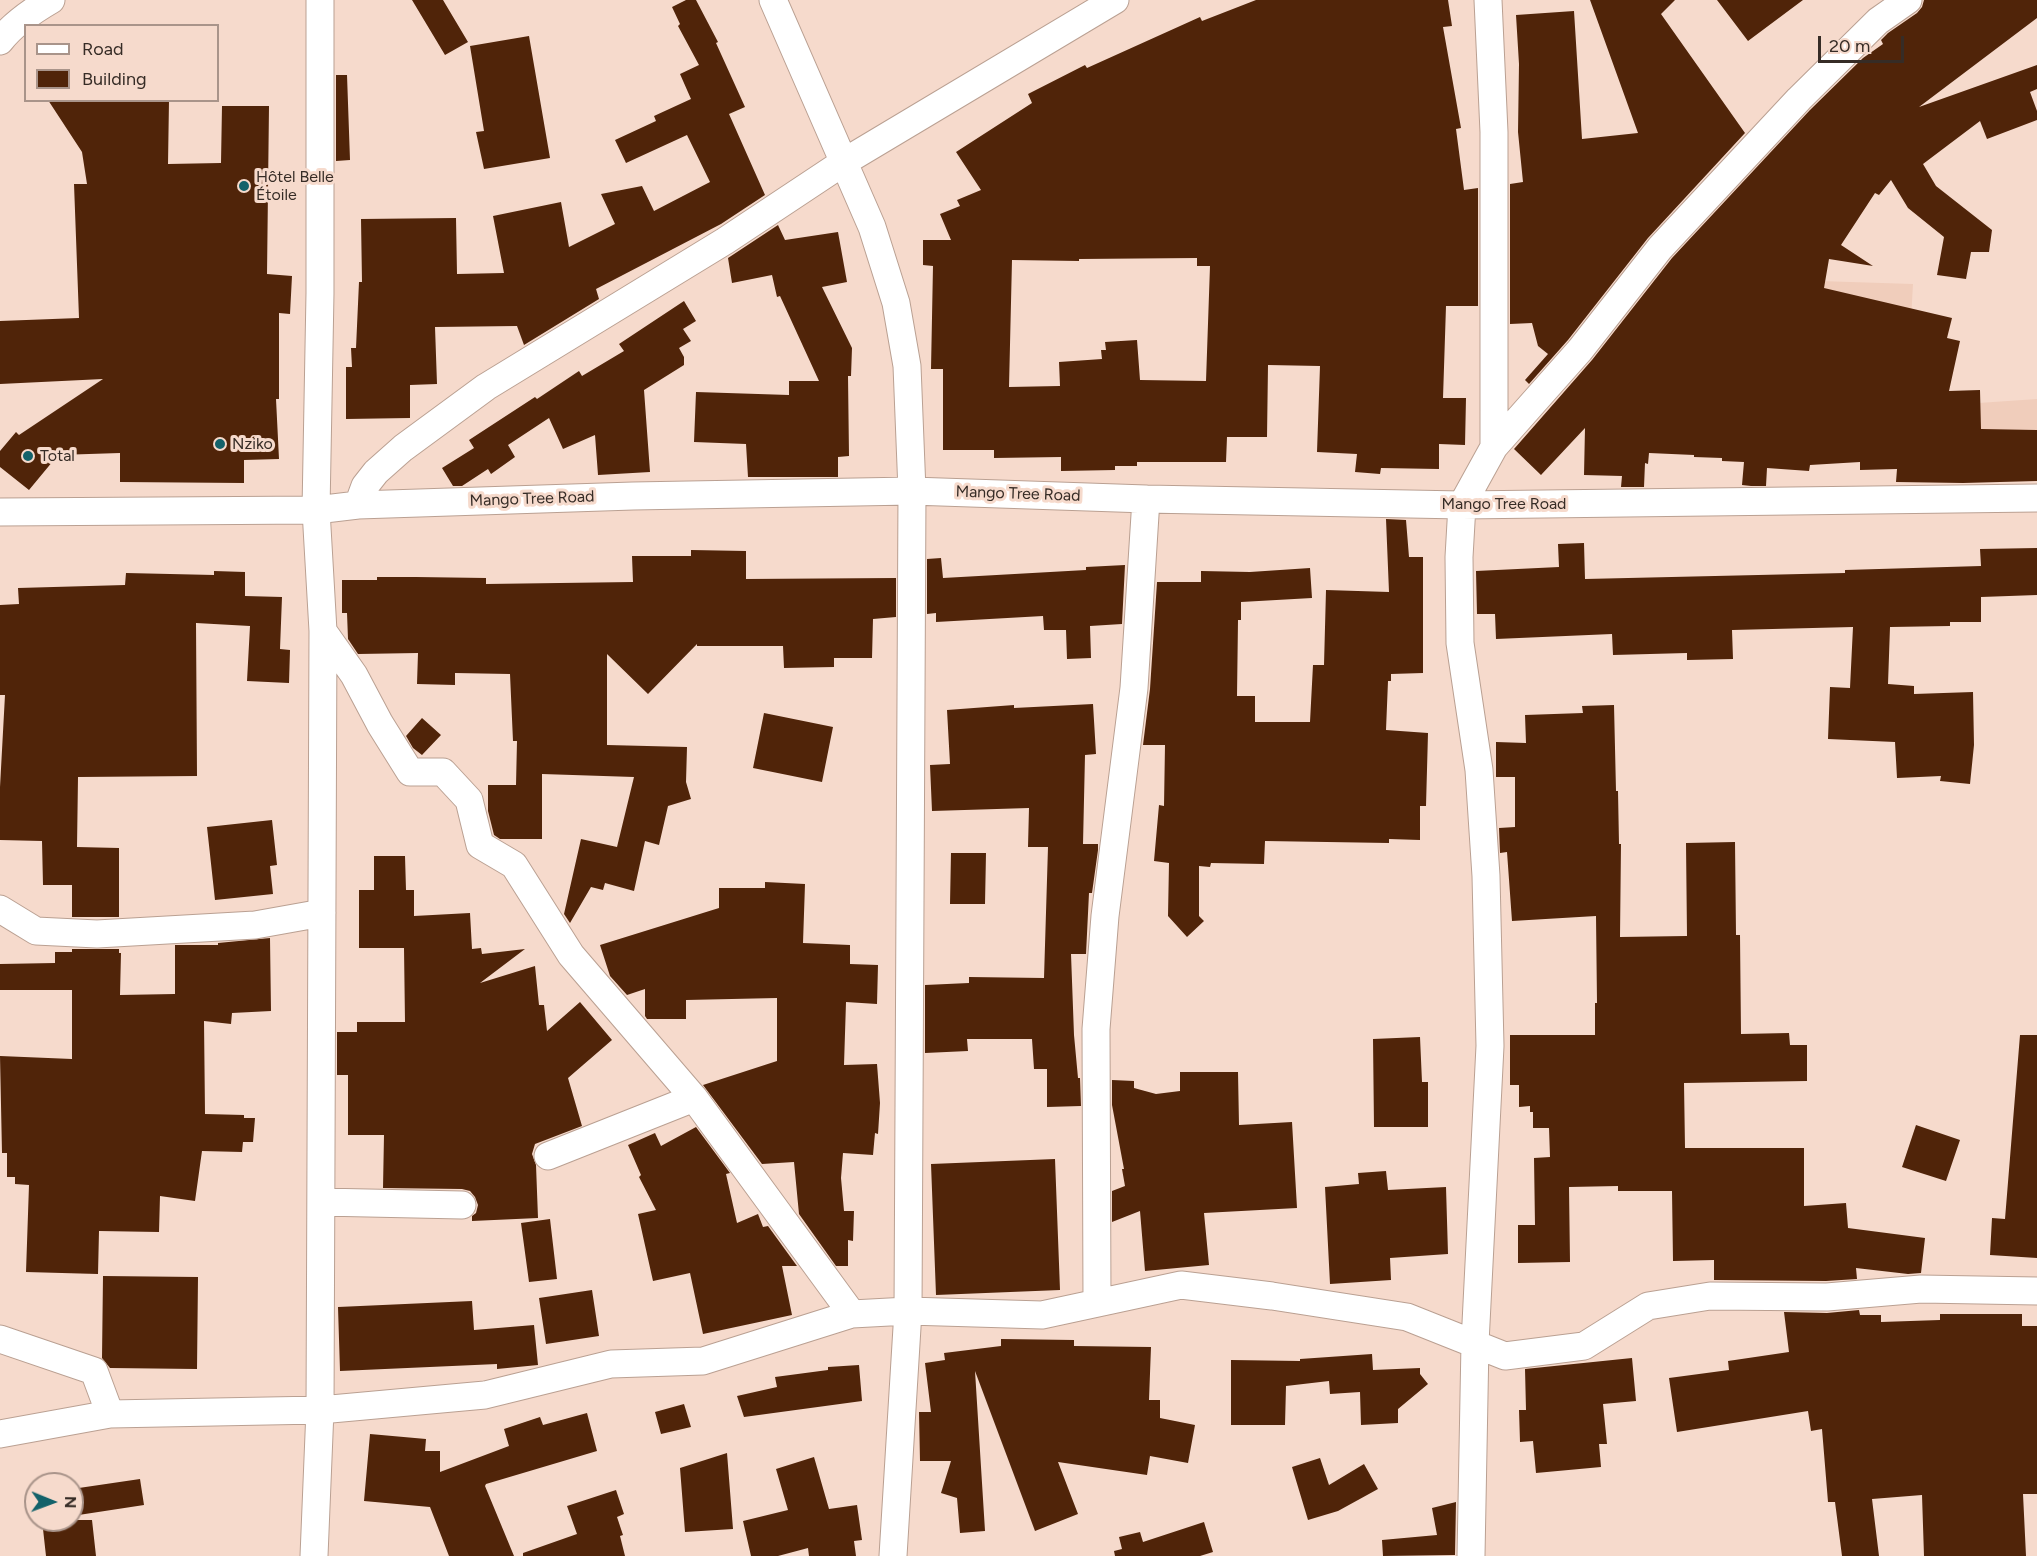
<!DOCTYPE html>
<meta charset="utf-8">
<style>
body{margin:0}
#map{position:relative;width:2037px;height:1556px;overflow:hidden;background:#f6dacc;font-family:Figtree,sans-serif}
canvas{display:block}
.legend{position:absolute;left:24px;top:24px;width:195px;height:78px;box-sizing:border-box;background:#f6dacc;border:2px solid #a9948a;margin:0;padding:8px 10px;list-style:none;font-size:18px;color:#362c26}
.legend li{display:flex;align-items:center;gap:12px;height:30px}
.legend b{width:30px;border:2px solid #a9948a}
.north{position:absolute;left:24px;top:1472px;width:60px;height:60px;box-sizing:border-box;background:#f6dacc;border:2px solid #a9948a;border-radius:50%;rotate:91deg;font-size:16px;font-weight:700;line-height:24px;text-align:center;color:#362c26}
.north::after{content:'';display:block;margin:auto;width:21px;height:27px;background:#13626a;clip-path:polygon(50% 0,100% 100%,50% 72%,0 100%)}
.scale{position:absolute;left:1818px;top:36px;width:86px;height:27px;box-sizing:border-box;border:3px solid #362c26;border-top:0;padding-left:8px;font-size:18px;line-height:21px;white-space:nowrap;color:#362c26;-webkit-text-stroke:4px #f6dacc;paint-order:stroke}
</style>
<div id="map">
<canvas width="2037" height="1556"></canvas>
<ul class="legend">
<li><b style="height:8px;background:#fff"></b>Road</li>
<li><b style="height:16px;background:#502409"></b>Building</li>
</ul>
<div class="north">N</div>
<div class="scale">20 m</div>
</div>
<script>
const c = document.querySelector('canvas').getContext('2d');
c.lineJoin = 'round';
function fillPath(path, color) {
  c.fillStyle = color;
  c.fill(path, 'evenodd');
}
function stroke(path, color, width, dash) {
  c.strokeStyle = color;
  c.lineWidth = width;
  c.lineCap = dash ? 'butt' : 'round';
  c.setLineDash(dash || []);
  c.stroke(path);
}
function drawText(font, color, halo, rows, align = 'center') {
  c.font = font + ' Figtree,sans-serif';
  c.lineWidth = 6;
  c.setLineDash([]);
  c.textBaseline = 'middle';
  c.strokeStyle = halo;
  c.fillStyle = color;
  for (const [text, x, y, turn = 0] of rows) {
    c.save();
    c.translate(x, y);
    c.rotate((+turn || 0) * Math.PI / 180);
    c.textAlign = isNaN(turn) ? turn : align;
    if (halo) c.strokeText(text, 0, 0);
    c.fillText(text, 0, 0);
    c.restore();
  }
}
fillPath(new Path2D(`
 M 1819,281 L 1913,284 L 1906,408 L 2037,399 L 2037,459 L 1874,467 Z`), '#f0cdbb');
fillPath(new Path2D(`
 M 412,0 L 443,0 L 468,42 L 445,55 Z
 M 686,0 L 696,0 L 718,42 L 716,43 L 745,107 L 729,114 L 765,195 L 721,224 L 596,289 L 599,299 L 524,345 L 517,326 L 435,327 L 437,384 L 410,385 L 410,418 L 346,419 L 346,367 L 352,367 L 351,348 L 356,348 L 359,282 L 362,282 L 361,219 L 456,218 L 457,274 L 504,273 L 493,216 L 561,202 L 569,247 L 615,224 L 601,194 L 642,186 L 654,211 L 710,182 L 687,135 L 626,163 L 615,140 L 656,121 L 654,116 L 691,99 L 680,74 L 699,65 L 678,26 L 680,24 L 672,7 Z
 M 1256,0 L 1448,0 L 1452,26 L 1443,27 L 1461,128 L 1456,129 L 1464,190 L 1478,188 L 1478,306 L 1446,306 L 1443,398 L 1466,398 L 1465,445 L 1439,444 L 1439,469 L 1381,468 L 1380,474 L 1355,472 L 1357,454 L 1317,452 L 1320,366 L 1268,365 L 1267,437 L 1227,437 L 1226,462 L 1137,462 L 1137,466 L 1115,466 L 1115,470 L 1061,471 L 1061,457 L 994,458 L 994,450 L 943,450 L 943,369 L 931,369 L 933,266 L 923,265 L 923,240 L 951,240 L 940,214 L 960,206 L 957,200 L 981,190 L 956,152 L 1032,103 L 1028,94 L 1085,65 L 1087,68 L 1200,17 L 1202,21 ZM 1197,258 L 1197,266 L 1210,266 L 1206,381 L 1140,380 L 1137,340 L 1105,342 L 1106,350 L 1101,350 L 1102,359 L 1059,362 L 1060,386 L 1009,387 L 1012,260 L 1079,261 L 1079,259 Z
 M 1590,0 L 1675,0 L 1661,14 L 1745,133 L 1648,238 L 1568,340 L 1529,384 L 1525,380 L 1548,354 L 1538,346 L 1532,323 L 1510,324 L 1510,184 L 1523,182 L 1518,132 L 1519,64 L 1516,15 L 1574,11 L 1582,139 L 1638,133 Z
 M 1717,0 L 1803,0 L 1748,41 Z
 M 1924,0 L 2037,0 L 2037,18 L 1919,107 L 2037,65 L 2037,89 L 2030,92 L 2037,111 L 2037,120 L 1987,139 L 1980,121 L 1923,164 L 1936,186 L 1992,230 L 1989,252 L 1971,252 L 1966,279 L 1937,275 L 1944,237 L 1908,208 L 1891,180 L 1879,195 L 1875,193 L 1841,245 L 1873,266 L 1829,259 L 1824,288 L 1952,318 L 1947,338 L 1960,341 L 1949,391 L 1980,390 L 1981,429 L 2037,430 L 2037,481 L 1963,483 L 1896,482 L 1897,469 L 1860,470 L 1860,462 L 1810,465 L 1809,471 L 1767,468 L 1766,486 L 1751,486 L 1742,485 L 1744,462 L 1722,461 L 1722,458 L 1694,457 L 1694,455 L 1649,453 L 1648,464 L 1645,463 L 1644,487 L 1621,487 L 1622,476 L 1584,475 L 1585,428 L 1541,475 L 1514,449 L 1592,360 L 1672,258 L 1810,110 L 1863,58 L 1883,44 L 1881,40 L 1888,33 L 1917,13 L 1922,7 Z
 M 529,36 L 550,158 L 484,169 L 476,132 L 484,131 L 470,46 Z
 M 336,75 L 347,75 L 350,160 L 336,161 Z
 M 48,100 L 169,100 L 168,164 L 221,163 L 222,106 L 269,106 L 267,274 L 292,276 L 290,314 L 279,313 L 279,399 L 276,399 L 279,459 L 244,460 L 244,483 L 120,482 L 120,453 L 58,455 L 29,490 L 0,467 L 0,451 L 16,432 L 19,435 L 103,379 L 0,384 L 0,321 L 79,318 L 74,184 L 87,184 L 82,152 Z
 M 778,225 L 785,240 L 838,232 L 847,282 L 822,287 L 852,348 L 851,376 L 848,376 L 849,456 L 838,457 L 838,477 L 748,477 L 746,444 L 694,442 L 696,392 L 789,395 L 789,381 L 819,381 L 780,296 L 777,297 L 772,275 L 732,283 L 728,258 Z
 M 684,301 L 696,321 L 683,329 L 691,341 L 679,348 L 684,357 L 684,365 L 644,390 L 650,472 L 598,475 L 595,435 L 563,449 L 549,418 L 508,445 L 515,457 L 491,474 L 488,469 L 462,486 L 453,486 L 442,468 L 474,448 L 469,440 L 535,397 L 537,399 L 579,371 L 582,376 L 624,351 L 619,344 Z
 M 1386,519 L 1406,520 L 1409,557 L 1423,557 L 1423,673 L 1391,674 L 1391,681 L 1388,681 L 1386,730 L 1428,733 L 1426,806 L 1420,806 L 1420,840 L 1389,839 L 1389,843 L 1265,841 L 1264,864 L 1211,863 L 1210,867 L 1199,866 L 1199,916 L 1204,921 L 1187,937 L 1168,916 L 1169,863 L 1154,861 L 1159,805 L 1164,806 L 1165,745 L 1143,745 L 1150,689 L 1157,582 L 1201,582 L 1201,571 L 1250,572 L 1310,568 L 1312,598 L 1241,602 L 1241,620 L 1238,620 L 1237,696 L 1255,696 L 1255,722 L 1310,722 L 1313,665 L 1324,665 L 1326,590 L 1389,592 Z
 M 1584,543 L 1585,579 L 1845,573 L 1845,570 L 1981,566 L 1980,549 L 2037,548 L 2037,595 L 1981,597 L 1981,622 L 1950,622 L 1950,626 L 1890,627 L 1888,684 L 1914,686 L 1914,694 L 1973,692 L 1974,745 L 1970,784 L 1940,781 L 1941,776 L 1897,778 L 1895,742 L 1828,739 L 1830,687 L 1850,688 L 1853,627 L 1732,630 L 1733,659 L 1687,660 L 1687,653 L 1613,655 L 1612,634 L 1496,639 L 1495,614 L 1477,614 L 1476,571 L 1559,567 L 1558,544 Z
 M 691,550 L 746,551 L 746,579 L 896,578 L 896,617 L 873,619 L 872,658 L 834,658 L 834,667 L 784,668 L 783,646 L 697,646 L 697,644 L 648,694 L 607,654 L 607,745 L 687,747 L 686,782 L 691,799 L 668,806 L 659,845 L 645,841 L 634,891 L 605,883 L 603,890 L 591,887 L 570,923 L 564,914 L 581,839 L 617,847 L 634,777 L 542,774 L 542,839 L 500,839 L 494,835 L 488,811 L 488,785 L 516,785 L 517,741 L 513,741 L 510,674 L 455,673 L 455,685 L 417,684 L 418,653 L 358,654 L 348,639 L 347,613 L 342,613 L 342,580 L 377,580 L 377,577 L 416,577 L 486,578 L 486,584 L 633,582 L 632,556 L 691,556 Z
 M 941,558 L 943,578 L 1086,570 L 1086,567 L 1125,565 L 1122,624 L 1090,626 L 1091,658 L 1067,659 L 1066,630 L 1044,630 L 1043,616 L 936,622 L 936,613 L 927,614 L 927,559 Z
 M 214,571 L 245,572 L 245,596 L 282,597 L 280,649 L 290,650 L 289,683 L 247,681 L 250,626 L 196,623 L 197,776 L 78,777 L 77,847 L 119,848 L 119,917 L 72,917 L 72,885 L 43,885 L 42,841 L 0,840 L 0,787 L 5,695 L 0,695 L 0,605 L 19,604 L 18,588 L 125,585 L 126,573 L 214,575 Z
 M 1093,704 L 1096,754 L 1085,755 L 1083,844 L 1098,844 L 1098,850 L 1092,893 L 1089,893 L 1086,954 L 1071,954 L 1074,1035 L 1078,1078 L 1080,1078 L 1081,1106 L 1047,1107 L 1047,1069 L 1034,1069 L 1032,1039 L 967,1039 L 968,1051 L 925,1053 L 925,985 L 969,983 L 969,977 L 1044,978 L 1048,847 L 1028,847 L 1029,808 L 932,811 L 930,765 L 950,764 L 947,710 L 1014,705 L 1014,708 Z
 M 1614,705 L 1616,791 L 1618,791 L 1619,844 L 1621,844 L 1620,937 L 1687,936 L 1686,843 L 1735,842 L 1736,935 L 1740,935 L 1741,1034 L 1789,1033 L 1790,1045 L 1807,1045 L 1807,1081 L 1684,1083 L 1685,1148 L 1804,1148 L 1804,1206 L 1846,1203 L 1848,1228 L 1925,1238 L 1921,1273 L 1908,1274 L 1856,1268 L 1857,1279 L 1826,1281 L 1714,1280 L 1714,1260 L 1673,1261 L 1672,1191 L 1618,1191 L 1618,1186 L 1569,1187 L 1570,1262 L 1518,1263 L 1518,1225 L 1535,1225 L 1534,1158 L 1550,1157 L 1549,1128 L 1533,1128 L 1533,1112 L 1530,1112 L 1530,1106 L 1519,1107 L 1519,1085 L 1510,1085 L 1510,1035 L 1595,1035 L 1595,1003 L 1597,1003 L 1596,916 L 1512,921 L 1507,852 L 1500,853 L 1499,828 L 1515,827 L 1515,777 L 1496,777 L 1496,742 L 1526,743 L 1525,715 L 1583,713 L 1582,706 Z
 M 764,713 L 833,727 L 822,782 L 753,768 Z
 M 422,718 L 441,735 L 422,755 L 413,748 L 406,736 Z
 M 272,820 L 277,865 L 270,866 L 273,894 L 215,900 L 207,827 Z
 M 951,853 L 986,853 L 985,904 L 950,904 Z
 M 374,856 L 405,856 L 406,890 L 414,890 L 414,916 L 470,913 L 472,949 L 481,948 L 482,954 L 525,949 L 480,983 L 535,966 L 539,1005 L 544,1005 L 547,1031 L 580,1002 L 612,1040 L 568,1078 L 582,1126 L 535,1144 L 532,1154 L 536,1165 L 538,1218 L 472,1221 L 472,1216 L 476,1213 L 478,1205 L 475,1197 L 470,1191 L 462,1189 L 383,1188 L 384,1135 L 348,1135 L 348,1075 L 337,1075 L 337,1032 L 357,1032 L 357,1022 L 405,1022 L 404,948 L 359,948 L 359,890 L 374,890 Z
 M 765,882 L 805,884 L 803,943 L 850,945 L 850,964 L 878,965 L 877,1004 L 846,1002 L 844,1065 L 877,1064 L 880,1103 L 878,1134 L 875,1133 L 873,1155 L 843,1153 L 841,1178 L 844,1211 L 854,1211 L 853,1241 L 848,1240 L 848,1266 L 836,1266 L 799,1214 L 794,1162 L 762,1164 L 703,1085 L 777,1061 L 777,998 L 686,1000 L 686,1019 L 647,1019 L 645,1016 L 645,989 L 627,995 L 610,976 L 600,945 L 719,908 L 719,888 L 765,888 Z
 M 270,938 L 271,1011 L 232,1013 L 231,1024 L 204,1021 L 205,1114 L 244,1115 L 244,1118 L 255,1118 L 253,1142 L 243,1142 L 242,1152 L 202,1151 L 195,1201 L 160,1196 L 159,1232 L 99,1231 L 98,1274 L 26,1272 L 29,1185 L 15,1184 L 15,1177 L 7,1177 L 7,1153 L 2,1153 L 0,1056 L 72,1059 L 72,990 L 0,990 L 0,964 L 55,963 L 55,952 L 72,952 L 72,949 L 119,949 L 119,953 L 121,953 L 120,995 L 175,994 L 175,945 L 218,945 L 218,943 Z
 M 2020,1035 L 2037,1035 L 2037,1258 L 1990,1255 L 1992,1218 L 2005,1219 Z
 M 1420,1037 L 1422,1082 L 1428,1082 L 1428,1127 L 1374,1127 L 1373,1039 Z
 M 1180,1072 L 1238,1072 L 1239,1125 L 1292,1122 L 1297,1208 L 1204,1213 L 1209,1265 L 1145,1271 L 1140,1211 L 1112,1222 L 1112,1191 L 1125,1186 L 1122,1169 L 1124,1169 L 1112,1105 L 1112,1080 L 1134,1081 L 1134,1088 L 1156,1094 L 1180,1091 Z
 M 1916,1125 L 1960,1140 L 1946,1181 L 1902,1167 Z
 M 696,1127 L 730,1173 L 726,1174 L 737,1223 L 758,1214 L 763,1227 L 768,1226 L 797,1266 L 782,1266 L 792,1315 L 703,1334 L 690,1273 L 653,1281 L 638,1214 L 656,1210 L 639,1177 L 641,1175 L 628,1145 L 655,1133 L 661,1146 Z
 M 1055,1159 L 1060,1290 L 936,1295 L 931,1164 Z
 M 1386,1171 L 1388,1190 L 1446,1187 L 1448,1254 L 1390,1258 L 1391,1280 L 1330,1284 L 1325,1187 L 1359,1184 L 1358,1173 Z
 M 550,1219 L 557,1279 L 529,1282 L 521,1223 Z
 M 103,1276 L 198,1277 L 197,1369 L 110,1368 L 102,1358 Z
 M 592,1290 L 599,1336 L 546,1344 L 539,1298 Z
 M 472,1301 L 474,1330 L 534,1325 L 538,1365 L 497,1369 L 497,1364 L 340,1371 L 338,1307 Z
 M 1859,1310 L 1860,1315 L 1881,1315 L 1881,1322 L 1940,1320 L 1940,1314 L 2022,1314 L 2022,1326 L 2037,1326 L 2037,1494 L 2023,1494 L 2026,1556 L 1924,1556 L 1922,1495 L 1872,1499 L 1879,1556 L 1842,1556 L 1835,1502 L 1828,1502 L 1822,1429 L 1811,1431 L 1808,1411 L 1677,1432 L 1669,1378 L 1729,1370 L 1728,1361 L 1789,1352 L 1784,1312 L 1827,1313 Z
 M 1001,1339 L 1074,1340 L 1074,1346 L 1151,1347 L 1149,1400 L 1160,1400 L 1160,1418 L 1195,1425 L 1188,1463 L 1150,1456 L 1147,1475 L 1058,1462 L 1078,1514 L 1035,1531 L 975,1371 L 985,1531 L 960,1533 L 957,1498 L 941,1493 L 951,1461 L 920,1461 L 919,1412 L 931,1412 L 925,1363 L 945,1360 L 944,1353 L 1001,1346 Z
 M 1372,1354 L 1373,1370 L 1420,1368 L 1420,1374 L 1428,1384 L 1398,1409 L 1398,1423 L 1361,1425 L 1360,1392 L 1330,1394 L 1329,1381 L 1286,1386 L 1285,1425 L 1231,1425 L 1231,1360 L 1300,1361 L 1300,1359 Z
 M 1632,1358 L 1636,1401 L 1603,1404 L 1607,1444 L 1599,1444 L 1601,1467 L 1536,1473 L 1533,1441 L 1520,1442 L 1519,1410 L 1526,1410 L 1525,1369 Z
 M 859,1365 L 862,1401 L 744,1417 L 737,1396 L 777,1387 L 775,1377 L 828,1370 L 828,1367 Z
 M 684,1404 L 691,1427 L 661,1434 L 655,1412 Z
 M 587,1413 L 597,1451 L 486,1484 L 485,1486 L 514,1556 L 449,1556 L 430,1507 L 364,1501 L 370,1434 L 426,1439 L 425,1451 L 440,1451 L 440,1472 L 509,1446 L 504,1429 L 540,1417 L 543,1425 Z
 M 727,1453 L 733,1529 L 685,1532 L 680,1468 Z
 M 814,1457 L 829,1509 L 857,1505 L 862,1540 L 854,1541 L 856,1556 L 809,1556 L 808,1548 L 778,1556 L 751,1556 L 743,1521 L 788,1510 L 776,1469 Z
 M 1320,1458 L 1329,1485 L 1364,1464 L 1378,1489 L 1338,1511 L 1308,1520 L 1292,1467 Z
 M 140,1479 L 144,1505 L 72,1516 L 72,1489 Z
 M 616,1490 L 624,1514 L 617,1517 L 623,1535 L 620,1536 L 625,1556 L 523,1556 L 523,1553 L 577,1534 L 567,1506 Z
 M 1456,1502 L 1455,1555 L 1383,1556 L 1382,1540 L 1437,1535 L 1432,1508 Z
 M 42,1520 L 92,1520 L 96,1556 L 46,1556 Z
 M 1204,1522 L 1213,1552 L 1200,1556 L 1115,1556 L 1114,1551 L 1122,1549 L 1119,1537 L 1140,1532 L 1143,1542 Z`), '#502409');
const street = new Path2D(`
 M 773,0 L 872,227 L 896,303 L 907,366 L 912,491 L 908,1311 L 893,1556
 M 1488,0 L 1494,132 L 1494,447
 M 0,41 C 14,23 32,11 51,0
 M 358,505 L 365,486 L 376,472 L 403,448 L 486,387 L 725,241 L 844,162 L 1115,0
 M 0,512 L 316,510 L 358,505 L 633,496 L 912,491 L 1146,499 L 1462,505 L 2037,498
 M 323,631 L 354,675 L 380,724 L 410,772 L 443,772 L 469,800 L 480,845 L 514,865 L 571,955 L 694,1098 L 852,1314 L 908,1311 L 1042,1315 L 1181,1285 L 1272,1296 L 1407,1317 L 1505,1356 L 1584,1346 L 1648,1306 L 1710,1296 L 1827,1297 L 1921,1289 L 2037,1291
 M 0,909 L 36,931 L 97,934 L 255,925 L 322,913
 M 548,1156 L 694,1098
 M 321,1202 L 462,1205
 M 1097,1303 L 1096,1029 L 1105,916 L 1134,688 L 1146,499
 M 0,1339 L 94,1371 L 110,1414
 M 0,1434 L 110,1414 L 320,1410 L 485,1395 L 611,1364 L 703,1361 L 852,1314
 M 314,1556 L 320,1410 L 323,631 L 316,510 L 320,293 L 320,0
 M 1471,1556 L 1475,1343 L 1490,1046 L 1486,876 L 1479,770 L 1460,643 L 1459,557 L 1462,505 L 1494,447 L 1580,350 L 1660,248 L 1799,99 L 1878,21 L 1908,0`);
stroke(street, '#baa092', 29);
stroke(street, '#fff', 27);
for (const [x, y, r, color] of [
 [244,186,6,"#13626a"],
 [220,444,6,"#13626a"],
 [28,456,6,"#13626a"]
]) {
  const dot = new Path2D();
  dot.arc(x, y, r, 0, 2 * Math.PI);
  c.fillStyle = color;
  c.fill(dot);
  stroke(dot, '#f6dacc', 2);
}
drawText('16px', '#362c26', '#f6dacc', [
 ["Hôtel Belle",256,177],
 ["Étoile",256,195],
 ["Nziko",232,444],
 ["Total",40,456]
], 'left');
drawText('16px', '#362c26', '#f6dacc', [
 ["Mango Tree Road",1018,494,2],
 ["Mango Tree Road",532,499,-2],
 ["Mango Tree Road",1504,504]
]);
</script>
